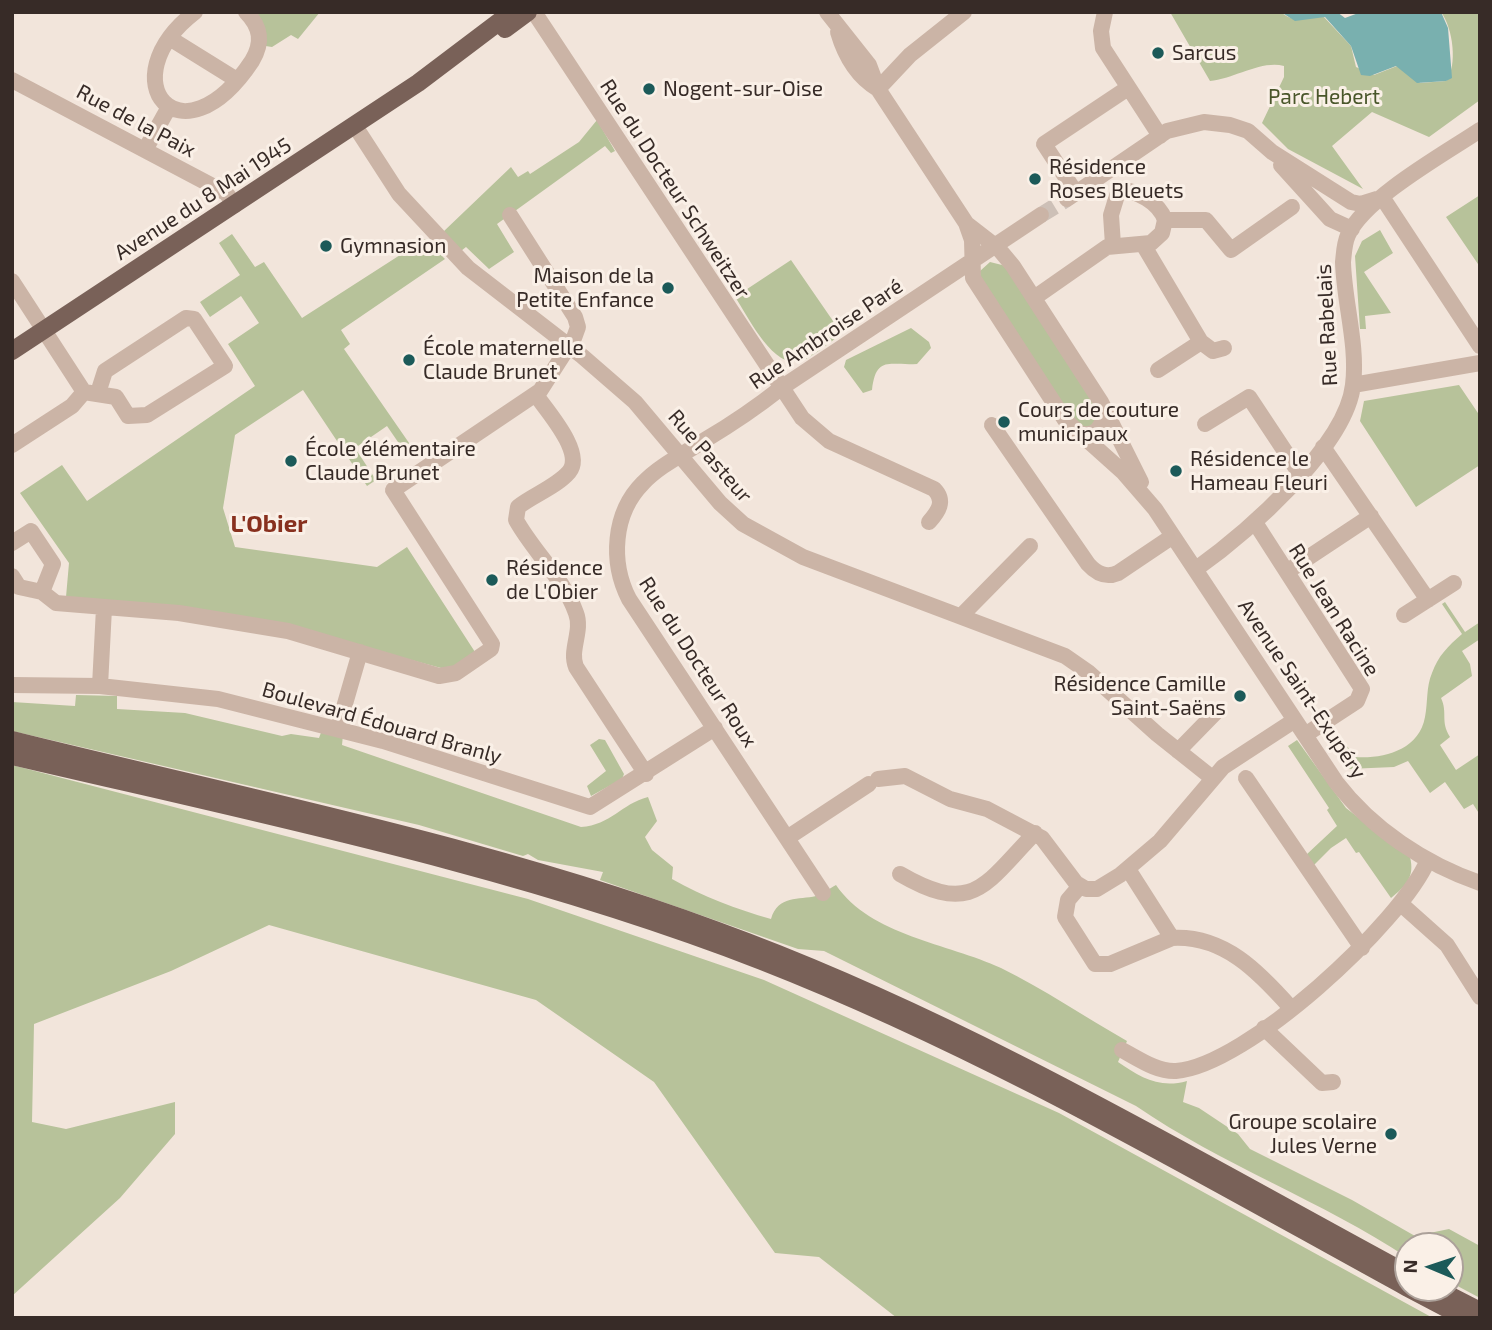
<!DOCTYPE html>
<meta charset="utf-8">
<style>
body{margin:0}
#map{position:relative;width:1492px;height:1330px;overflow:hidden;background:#f2e5db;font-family:"Exo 2",sans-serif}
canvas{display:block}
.frame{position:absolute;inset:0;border:14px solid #372b27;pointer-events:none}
.north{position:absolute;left:1394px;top:1232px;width:70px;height:70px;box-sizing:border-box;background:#faf0e7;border:2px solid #aca19a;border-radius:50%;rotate:272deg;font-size:19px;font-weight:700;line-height:28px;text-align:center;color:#372b27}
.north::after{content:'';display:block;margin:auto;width:24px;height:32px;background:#1c5a59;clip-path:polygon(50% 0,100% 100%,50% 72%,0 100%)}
</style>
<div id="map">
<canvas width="1492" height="1330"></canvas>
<div class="frame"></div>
<div class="north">N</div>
</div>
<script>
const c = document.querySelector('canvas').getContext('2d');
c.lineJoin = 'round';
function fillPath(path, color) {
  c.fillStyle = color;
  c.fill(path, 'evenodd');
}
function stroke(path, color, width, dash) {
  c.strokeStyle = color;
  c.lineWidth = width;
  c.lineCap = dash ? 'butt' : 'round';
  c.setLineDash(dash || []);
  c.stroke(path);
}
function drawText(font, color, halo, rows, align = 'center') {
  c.font = font + ' "Exo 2",sans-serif';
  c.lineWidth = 6;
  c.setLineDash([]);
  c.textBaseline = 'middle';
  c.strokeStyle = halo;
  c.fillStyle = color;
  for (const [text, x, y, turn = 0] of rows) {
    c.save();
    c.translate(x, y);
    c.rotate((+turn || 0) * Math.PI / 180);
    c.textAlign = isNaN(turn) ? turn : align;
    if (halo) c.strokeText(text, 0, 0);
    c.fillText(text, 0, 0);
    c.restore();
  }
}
fillPath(new Path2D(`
 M 259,12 L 320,12 L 298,39 L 291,35 L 272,47 L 259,45 L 252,18 Z
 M 1170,12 L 1281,12 C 1293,24 1307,17 1323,16 L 1351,46 L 1356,67 L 1374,75 L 1397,66 L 1420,83 L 1446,81 C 1458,66 1453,28 1441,12 L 1480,12 L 1480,100 L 1429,137 L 1372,112 L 1332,146 L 1363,189 L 1288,149 L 1262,123 L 1284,77 L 1284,66 C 1261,60 1234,79 1210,81 Z
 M 597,120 L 615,151 L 611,153 L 605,146 L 497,224 L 514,252 L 489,269 L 466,247 L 461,251 L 443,232 L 511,167 L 518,177 L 528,171 L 530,174 L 579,142 Z
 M 1480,195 L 1480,267 L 1446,217 Z
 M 1380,230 L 1393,253 L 1364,272 L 1391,313 L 1365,316 L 1366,329 L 1360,329 L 1355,256 L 1362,241 Z
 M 232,234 L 255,267 L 264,262 L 302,318 L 425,239 L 445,259 L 341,330 L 350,344 L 344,349 L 416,453 L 409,458 L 387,426 L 355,448 L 376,480 L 367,486 L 303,390 L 235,435 L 223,508 L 235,547 L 377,567 L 407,547 L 475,652 L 452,667 L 441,668 L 374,650 L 66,597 L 69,563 L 20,493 L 62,465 L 87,501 L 255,386 L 228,344 L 259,323 L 241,296 L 210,317 L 200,302 L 240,275 L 219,243 Z
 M 791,260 L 842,334 C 829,342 815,356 801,361 C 773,370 748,316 735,297 Z
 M 990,262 L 1006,266 L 1096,405 L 1099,417 L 1095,426 L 1085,429 L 1077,427 L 981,281 L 980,271 Z
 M 911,328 L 929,342 L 931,348 L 917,364 C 890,366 876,355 872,390 L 863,393 L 844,367 L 846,360 Z
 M 1459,385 L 1480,416 L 1480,465 L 1416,507 L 1360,421 L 1364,401 Z
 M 1445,602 L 1465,632 L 1480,622 L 1480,639 L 1462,651 L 1470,664 L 1472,676 L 1441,698 C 1448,713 1440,721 1450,737 L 1440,745 L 1456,770 L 1480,754 L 1480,815 L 1473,804 L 1464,809 L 1445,782 L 1430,793 L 1408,761 L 1394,767 L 1348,769 L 1339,753 L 1347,746 L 1355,757 C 1384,759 1419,750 1425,717 C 1428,702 1426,687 1432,673 C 1438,656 1448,646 1462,634 L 1442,604 Z
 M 76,695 L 117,696 L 117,709 L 185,713 L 282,736 L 291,734 L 319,738 L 322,730 L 343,735 L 342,745 L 581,827 C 611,825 621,804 648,797 L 657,821 L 645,837 L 652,850 L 673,867 L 672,879 C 704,897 736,909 771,919 C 778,895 799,900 816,896 C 823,894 830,888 836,885 C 871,936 947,943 1001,968 C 1044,989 1085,1017 1127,1041 L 1118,1062 C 1140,1077 1159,1089 1187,1081 L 1183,1102 L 1199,1108 L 1238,1134 L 1250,1149 L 1352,1200 L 1415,1236 L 1449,1229 L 1480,1246 L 1480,1298 L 1450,1282 L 1450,1246 L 1408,1246 L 1408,1258 C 1322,1201 1222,1165 1136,1106 L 824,951 L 798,949 L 600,880 L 603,872 L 538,860 L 528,854 L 523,856 L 419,825 L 12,731 L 12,702 L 75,706 Z
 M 599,739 L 605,740 L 624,774 L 622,779 L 591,796 L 587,786 L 606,771 L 590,745 Z
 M 1297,740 L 1346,808 L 1410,857 C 1415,877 1406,886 1391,898 L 1359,852 L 1356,853 L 1346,838 L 1331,848 L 1313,866 L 1306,855 L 1337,826 L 1327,810 L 1329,808 L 1288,746 Z
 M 12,765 L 528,899 L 764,980 L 1059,1113 L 1433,1318 L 897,1318 L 819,1257 L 775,1253 L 654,1082 L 536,1000 L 269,925 L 171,971 L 34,1024 L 32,1122 L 66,1129 L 175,1102 L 175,1134 L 120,1198 L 12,1296 Z`), '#b7c29a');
fillPath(new Path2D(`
 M 1281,12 L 1337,12 L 1345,18 L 1361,12 L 1441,12 L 1448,28 L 1452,78 L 1446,81 L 1417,83 L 1396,66 L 1370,76 L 1361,75 L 1351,46 L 1325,17 L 1295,21 Z`), '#79b0af');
stroke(new Path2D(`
 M 1041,215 L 1067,199`), '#cdc0b7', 16, [16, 8]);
stroke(new Path2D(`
 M 195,12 C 107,80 181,168 252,61 C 263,43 261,27 246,12
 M 534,12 L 802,418 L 829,441 L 934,489 C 946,501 938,512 929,522
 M 827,12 L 869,65 L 878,89 L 966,223 L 972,240 L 973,278 L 1065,420 L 1123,472 L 1155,509 L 1336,782 C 1372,829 1425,864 1480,883
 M 1105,12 L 1101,31 L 1103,48 L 1160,136
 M 838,32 C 845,56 856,76 878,89
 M 171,39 L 237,80
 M 12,80 L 226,193 L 235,205
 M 878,89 L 910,55 L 964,12
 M 355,126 L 399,194 L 468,268 L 582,356 L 635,402 L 720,503 L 743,524 L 803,557 L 1065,656 L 1088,672 L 1157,734 L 1211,777
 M 145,150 L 169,107
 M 1281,165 L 1330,219 L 1352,229
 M 1076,193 L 1044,144 L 1128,88
 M 1382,197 L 1480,346
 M 1067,199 L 1167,131 L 1204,122 L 1230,125 L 1248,131 L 1272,152 L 1351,202 L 1361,204 L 1377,199
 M 1165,220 L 1206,220 L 1231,250 L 1292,207
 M 967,224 L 998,248 L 1013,266 L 1101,402 L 1141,482
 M 1113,245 L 1111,215 L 1119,189
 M 1144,246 L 1201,342
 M 12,281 L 84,392
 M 1034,298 L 1107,247 L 1151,243 L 1162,233 L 1165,220 C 1159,202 1137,191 1119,189
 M 1158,370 L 1201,342 L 1213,351 L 1224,348
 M 1353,385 L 1480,363
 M 84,392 L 116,397 L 128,416 L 147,415 L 225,366 L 194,319 L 186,318 L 105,371 L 98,393
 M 536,395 C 547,411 585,453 569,472 C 556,487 533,495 518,507 L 516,520 C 533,551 564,579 576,613 C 583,631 569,650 576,667 L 646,774
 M 1205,424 L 1249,397 L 1300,474
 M 992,425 L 1088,564 C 1097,574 1106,578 1118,573 L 1173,536
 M 1075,432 C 1095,440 1106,426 1102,407
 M 12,445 L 72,406 L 84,392
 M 1323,447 L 1428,600
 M 1256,524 L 1362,689 L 1357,701 L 1305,735
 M 12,543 L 31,531 L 53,564 L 42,592
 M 1196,569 C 1245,534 1346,447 1353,385 C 1358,345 1344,302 1343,262 C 1344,253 1344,244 1348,235 C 1365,198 1444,154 1480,130
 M 1288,571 L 1371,516
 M 12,576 L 19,587 L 42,592 L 56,603 L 179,613 L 288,631 L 439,676 L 456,673 L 491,649 L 492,644 L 393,490 L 540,391 L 574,338 L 578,327 L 575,317 L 510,215
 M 962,615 L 1030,546
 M 1404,615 L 1454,583
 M 12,685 L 100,686 L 218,699 L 383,741 L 590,807 L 715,728
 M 100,686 L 104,608
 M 338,728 L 360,652
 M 1178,751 L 1218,710
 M 1246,778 L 1362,948
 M 878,779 L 905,776 L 950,799 L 987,809 L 1042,838 L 1076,883 L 1086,889 L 1097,889 L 1120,875 L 1160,841 L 1223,767 L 1295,720
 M 787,838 L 869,784
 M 1128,869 L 1172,938 C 1224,935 1259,972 1291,1008
 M 900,874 C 974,917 985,884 1035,833
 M 1080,886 L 1068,900 L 1065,917 L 1095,964 L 1110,964 L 1172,938
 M 823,893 L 629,599 C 610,562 613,513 643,483 C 660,465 684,454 705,440 C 732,424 757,407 781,388 L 1041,215
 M 1401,904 L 1447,945 L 1480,997
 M 1264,1028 L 1322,1083 L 1333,1082
 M 1122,1050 C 1139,1059 1157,1072 1176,1071 C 1246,1066 1401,923 1428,860`), '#cbb4a6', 16);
stroke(new Path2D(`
 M 505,29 L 528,12
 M 12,351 L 418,83 L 512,12
 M 12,740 C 258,801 510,850 747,942 C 978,1030 1191,1157 1408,1274
 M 12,756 C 264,815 520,867 762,961 C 987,1049 1196,1172 1408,1288
 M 1408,1288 L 1465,1318
 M 1435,1288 L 1480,1311`), '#796158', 18);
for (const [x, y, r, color] of [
 [1158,53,7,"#1c5a59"],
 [649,89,7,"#1c5a59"],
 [1035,179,7,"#1c5a59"],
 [326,246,7,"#1c5a59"],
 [668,288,7,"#1c5a59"],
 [409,360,7,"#1c5a59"],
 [1004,422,7,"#1c5a59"],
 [291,461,7,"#1c5a59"],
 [1176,471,7,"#1c5a59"],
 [492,580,7,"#1c5a59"],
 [1240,696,7,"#1c5a59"],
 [1391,1134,7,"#1c5a59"]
]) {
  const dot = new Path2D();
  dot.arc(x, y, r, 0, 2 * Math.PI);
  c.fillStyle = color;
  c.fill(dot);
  stroke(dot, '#faf0e7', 2.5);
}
drawText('21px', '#372b27', '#faf0e7', [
 ["Sarcus",1172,53],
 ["Nogent-sur-Oise",663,89],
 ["Résidence",1049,167],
 ["Roses Bleuets",1049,191],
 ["Gymnasion",340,246],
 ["Maison de la",654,276,"right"],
 ["Petite Enfance",654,300,"right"],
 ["École maternelle",423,348],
 ["Claude Brunet",423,372],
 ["Cours de couture",1018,410],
 ["municipaux",1018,434],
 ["École élémentaire",305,449],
 ["Claude Brunet",305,473],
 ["Résidence le",1190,459],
 ["Hameau Fleuri",1190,483],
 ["Résidence",506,568],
 ["de L'Obier",506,592],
 ["Résidence Camille",1226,684,"right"],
 ["Saint-Saëns",1226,708,"right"],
 ["Groupe scolaire",1377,1122,"right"],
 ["Jules Verne",1377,1146,"right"]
], 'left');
drawText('21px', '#49562a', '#faf0e7', [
 ["Parc Hebert",1324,97]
]);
drawText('21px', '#372b27', '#faf0e7', [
 ["Rue de la Paix",136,121,28],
 ["Rue du Docteur Schweitzer",675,189,57],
 ["Avenue du 8 Mai 1945",203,199,-33],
 ["Rue Rabelais",1327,325,-93],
 ["Rue Ambroise Paré",826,334,-34],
 ["Rue Pasteur",710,456,49],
 ["Rue Jean Racine",1334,610,58],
 ["Rue du Docteur Roux",698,662,57],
 ["Avenue Saint-Exupéry",1302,689,56],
 ["Boulevard Édouard Branly",382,723,16]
]);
drawText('bold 24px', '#88301e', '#faf0e7', [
 ["L'Obier",269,524]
]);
</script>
